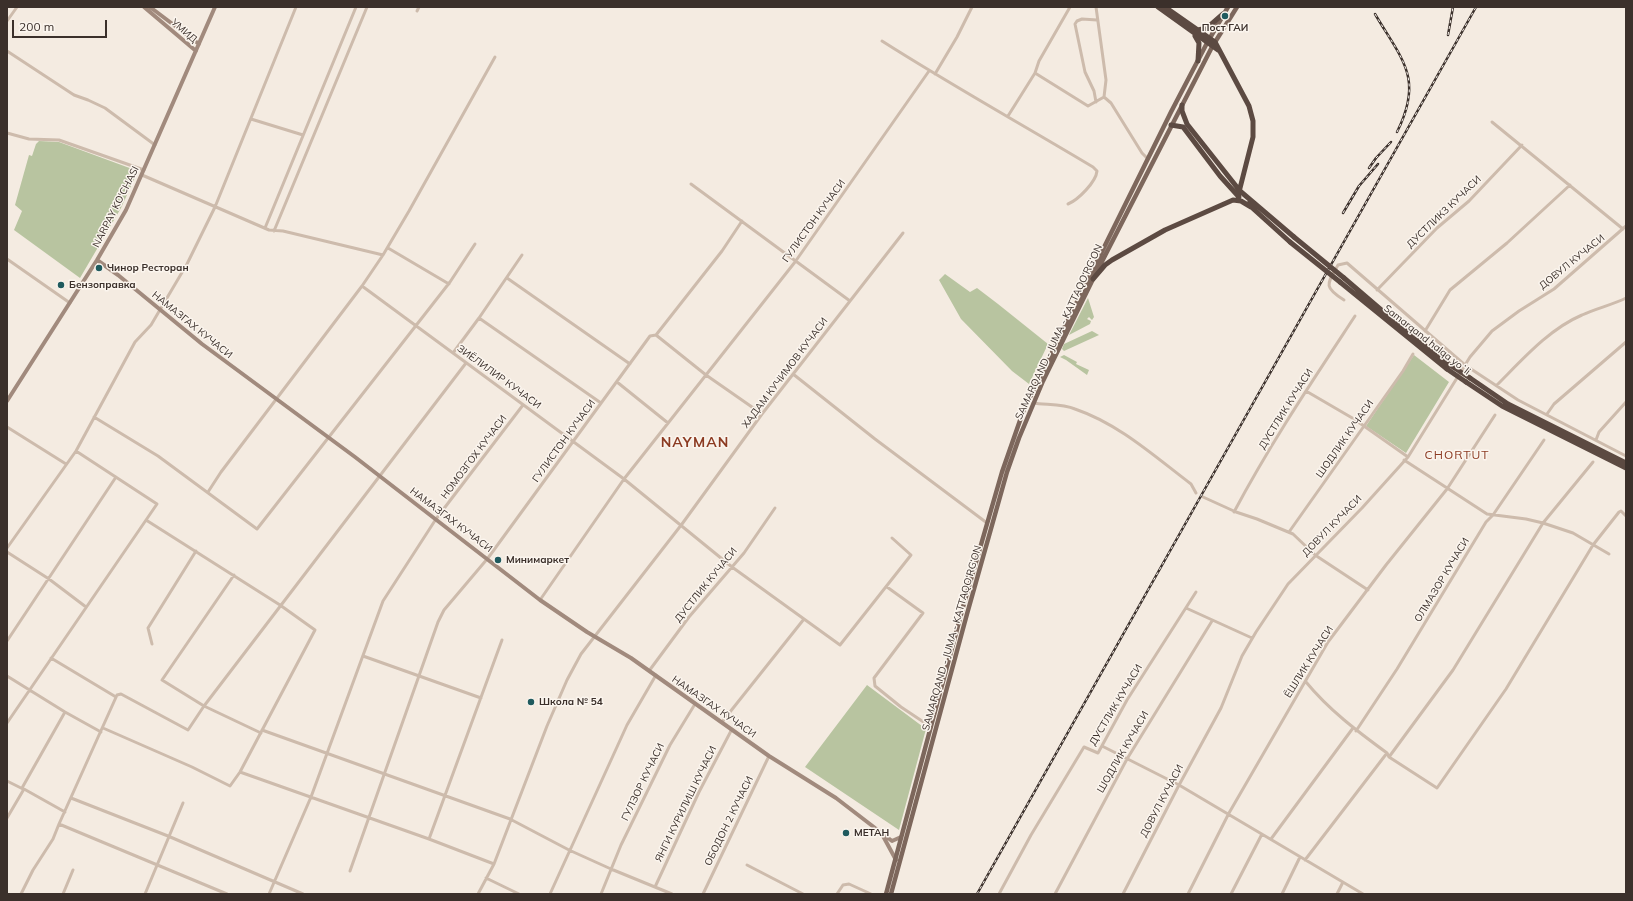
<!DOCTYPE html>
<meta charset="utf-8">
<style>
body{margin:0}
#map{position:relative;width:1633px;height:901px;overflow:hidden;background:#f4ebe1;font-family:Mulish,sans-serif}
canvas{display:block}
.frame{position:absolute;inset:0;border:8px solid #3b302b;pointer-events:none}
.scale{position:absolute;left:12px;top:20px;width:95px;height:18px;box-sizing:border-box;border:2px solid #3b302b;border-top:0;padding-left:5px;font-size:12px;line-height:14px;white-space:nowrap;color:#3b302b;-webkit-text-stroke:3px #fbf5ee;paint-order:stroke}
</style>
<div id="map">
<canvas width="1633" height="901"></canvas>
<div class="frame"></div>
<div class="scale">200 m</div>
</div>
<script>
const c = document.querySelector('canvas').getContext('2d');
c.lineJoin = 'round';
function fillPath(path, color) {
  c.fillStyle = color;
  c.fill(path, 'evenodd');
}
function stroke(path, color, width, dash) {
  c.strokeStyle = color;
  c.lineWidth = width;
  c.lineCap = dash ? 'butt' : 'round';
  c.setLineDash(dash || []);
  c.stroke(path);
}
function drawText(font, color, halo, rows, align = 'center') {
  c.font = font + ' Mulish,sans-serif';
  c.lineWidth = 3;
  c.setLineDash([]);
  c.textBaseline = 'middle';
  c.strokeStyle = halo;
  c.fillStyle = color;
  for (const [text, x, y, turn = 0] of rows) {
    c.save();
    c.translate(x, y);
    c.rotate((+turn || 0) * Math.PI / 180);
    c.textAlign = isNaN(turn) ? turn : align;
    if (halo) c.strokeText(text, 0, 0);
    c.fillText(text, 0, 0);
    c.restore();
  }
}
fillPath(new Path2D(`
 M 39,141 L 59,142 L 135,170 L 136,175 L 121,208 L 80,278 L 14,230 L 22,211 L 15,205 L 29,155 L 32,156 L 36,144 Z
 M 945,274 L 970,292 L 977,288 L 998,304 L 1048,344 L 1029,384 L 1012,371 L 961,319 L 939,280 Z
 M 1088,298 L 1094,317 L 1092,320 L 1089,317 L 1087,319 L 1091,321 L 1090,324 L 1069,335 Z
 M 1092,331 L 1099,335 L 1064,351 L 1062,349 L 1064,344 Z
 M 1064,355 L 1077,362 L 1076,364 L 1089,370 L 1087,375 L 1066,360 L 1060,357 Z
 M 1414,355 L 1449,382 L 1406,453 L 1366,426 Z
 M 867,685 L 926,729 L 899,830 L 805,767 Z`), '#b8c4a0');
stroke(new Path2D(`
 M 1096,7 L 1106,80 L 1104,97
 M 417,11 L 419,7
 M 7,21 L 17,7
 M 882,41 C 951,85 1023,125 1093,167 L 1097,171 C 1096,182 1078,200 1068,204
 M 7,51 L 74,95 L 88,100 L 105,108 L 155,145
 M 1035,73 L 1088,106 L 1104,97 L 1111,103 L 1142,153 L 1148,159
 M 935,74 L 957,37 L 972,7
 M 1096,102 L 1094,91 L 1085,72 L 1075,24 L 1077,21 L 1082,19 L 1097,20
 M 1008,116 L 1035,73 L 1039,61 L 1070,7
 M 251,119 L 303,135
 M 1492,122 L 1623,229
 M 7,133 L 29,139 L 59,140 L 144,170
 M 142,175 L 269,230 L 283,231 L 383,255
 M 691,184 L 850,301
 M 265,228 L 356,7
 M 274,231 L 367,7
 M 388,248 L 449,284
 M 522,255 L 479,318 L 601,403
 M 7,259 L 70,303
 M 507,278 L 630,364
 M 362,286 L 624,479 L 732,567 L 840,645 L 911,555 L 892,538
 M 1377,290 L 1437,228 L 1469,201 L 1522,145
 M 1344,300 C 1323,287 1327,284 1338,265 L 1347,263 L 1465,365 L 1518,400 L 1626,456
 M 1425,331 L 1450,290 L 1507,243 L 1570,185
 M 656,335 L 722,251 L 742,221
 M 656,335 L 706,375 L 762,414
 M 453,353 L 479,318
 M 793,374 L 875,439 L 987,523
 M 617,382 L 668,423
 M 1497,385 C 1522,360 1549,329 1582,315 C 1597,308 1612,305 1626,298
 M 1306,391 L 1354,419 L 1408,457
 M 1033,403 C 1046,405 1063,404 1075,409 C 1119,424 1154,456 1191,484 L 1196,493
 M 1547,414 L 1554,404 L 1626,342
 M 94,417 L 158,456 L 257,529 L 450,282 L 475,244
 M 7,427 L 66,464
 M 1596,440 L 1599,432 L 1626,402
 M 1404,460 L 1487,514 L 1526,519 L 1543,523 L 1573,533 L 1609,554
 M 208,492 L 221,472 L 362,286 L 383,255 L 409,211 L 495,57
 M 1203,497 L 1236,512 L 1257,519 L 1293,534 L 1315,555 L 1368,590
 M 1234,512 C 1270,444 1313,380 1355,316
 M 1289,532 L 1403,371 L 1413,354
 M 7,548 L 76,451 L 135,342 L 151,325 L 187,264 L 215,207 L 296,7
 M 7,552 L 49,579 L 86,607
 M 234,575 L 162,680 L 204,706 L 261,733
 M 887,587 L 923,613 L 874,678 L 875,686 L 901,707 L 931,727
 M 540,600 L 624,479 L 795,262 L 929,71
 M 1186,608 L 1252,638
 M 7,641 L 116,477
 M 152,644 L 148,628 L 196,551
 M 363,656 L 481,698
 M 51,658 L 116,697
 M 649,671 L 689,617 L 744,553 L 775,508
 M 7,676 L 65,712 L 101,732
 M 1306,682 C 1329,710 1357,731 1387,753 L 1389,757 L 1437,788 L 1506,689 L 1593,545 L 1619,512 L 1621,511 L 1626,516
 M 722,722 L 804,619
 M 7,723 L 157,504 L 76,451
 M 103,728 L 192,767 L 230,786 L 240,772 L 315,630 L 280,605 L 146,520
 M 262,730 L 510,819 L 569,850 L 611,869 L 672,894
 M 1356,731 L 1397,669 L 1486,522 L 1493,515 L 1544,440
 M 1102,746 L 1179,785 L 1363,894
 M 1389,757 L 1453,670 L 1543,523 L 1593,462
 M 240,772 L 429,839 L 494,864
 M 7,781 L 23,789
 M 22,788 L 65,712
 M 71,798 L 168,836 L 303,894
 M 7,818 L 24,789 L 65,812
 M 59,824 L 227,894
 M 429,839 L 502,640
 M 1271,839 L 1353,728
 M 1305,860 L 1387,753
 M 747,865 L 803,894
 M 350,871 L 438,622 L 444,610 L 488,558 L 650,336 L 656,335
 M 486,878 L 519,894
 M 655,887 L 699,792 L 732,729
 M 21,894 L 33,870 L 53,839 L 59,824 L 117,695 L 121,694 L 188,730 L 204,706 L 466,363
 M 63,894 L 73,870
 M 145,894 L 183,803
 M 269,894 L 311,797 L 383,601 L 436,519 L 523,405
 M 478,894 L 494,864 L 547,726 L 567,680 L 581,654 L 682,524 L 762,414 L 903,233
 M 550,894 L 627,725 L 656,675
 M 601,894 L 621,845 L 670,745 L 695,704
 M 703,894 L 769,756
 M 837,894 L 843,885 L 849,884 L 871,894
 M 999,894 L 1031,835 L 1084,747 L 1098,753 L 1127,700 L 1196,592
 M 1055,894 L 1127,759 L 1212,621
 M 1123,894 L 1178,787 L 1221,708 L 1242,656 L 1256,632 L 1288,584 L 1362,508 L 1408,457 L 1470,357 L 1492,331 L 1519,311 L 1554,289 L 1626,226
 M 1188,894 L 1229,813 L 1328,642 L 1386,565 L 1447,489 L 1495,415
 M 1231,894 L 1262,834
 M 1282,894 L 1300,857
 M 1337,894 L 1343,882`), '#cdbbac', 3);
stroke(new Path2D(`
 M 144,7 L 196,51
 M 150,7 L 199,44
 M 97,260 L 118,275 L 202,344 L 355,457 L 540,600 L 587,632 L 631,658 L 769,756 L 836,798 L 892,841 L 901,837
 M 7,401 L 97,260 L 126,210 L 215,7
 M 883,836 L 896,860`), '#a18a7d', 4);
stroke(new Path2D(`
 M 886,894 L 963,607 L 1002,472 L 1024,409 L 1171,112 L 1207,43 L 1228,7
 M 891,894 L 967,614 L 1007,472 L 1019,438 L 1043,381 L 1093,279 L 1212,47 L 1237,7`), '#7d675c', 4.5);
stroke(new Path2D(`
 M 1158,7 L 1218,50
 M 1165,7 L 1215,42 L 1249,106 L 1253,121 L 1253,137 L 1238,196
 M 1198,30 L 1207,28 L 1223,14
 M 1195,36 L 1199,43 L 1198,61
 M 1182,105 L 1182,111 L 1187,124 L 1240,191 L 1294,237
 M 1171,125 L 1183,127 L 1220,176 L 1239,197
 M 1248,204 L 1290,242
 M 1344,278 L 1400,326 L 1450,365
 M 1093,279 L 1105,265 L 1112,260 L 1165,230 L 1233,200 L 1241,201 L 1251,207
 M 1340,282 L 1447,369
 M 1470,378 L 1508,404 L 1626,463
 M 1466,382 L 1502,406 L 1626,468`), '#5c4a42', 5);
const rail = new Path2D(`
 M 1375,14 C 1402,60 1424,78 1397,132
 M 1448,35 L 1453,7
 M 1369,168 L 1376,158 L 1391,142
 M 1343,213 L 1359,186 L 1378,164
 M 977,894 L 1476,7`);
stroke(rail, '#3b302b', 2.5);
stroke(rail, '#fbf5ee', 1, [3]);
stroke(new Path2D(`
 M 1294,237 L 1344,278
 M 1290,242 L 1340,282
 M 1450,365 L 1470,378
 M 1447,369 L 1466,382`), '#5c4a42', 5);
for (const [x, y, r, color] of [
 [1225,16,4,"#1f5a5e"],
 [99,268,4,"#1f5a5e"],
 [61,285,4,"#1f5a5e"],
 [498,560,4,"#1f5a5e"],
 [531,702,4,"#1f5a5e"],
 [846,833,4,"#1f5a5e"]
]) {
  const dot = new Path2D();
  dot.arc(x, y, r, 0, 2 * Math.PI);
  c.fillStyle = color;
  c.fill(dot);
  stroke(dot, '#fbf5ee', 1.5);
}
drawText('bold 10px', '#3b302b', '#fbf5ee', [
 ["Пост ГАИ",1225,28,"center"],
 ["Чинор Ресторан",107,268],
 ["Бензоправка",69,285],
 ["Минимаркет",506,560],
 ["Школа № 54",539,702],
 ["МЕТАН",854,833]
], 'left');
drawText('10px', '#3b302b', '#fbf5ee', [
 ["УМИД",184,31,41],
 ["NARPAY KO'CHASI",116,207,-63],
 ["ДУСТЛИК3 КУЧАСИ",1444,212,-44],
 ["ГУЛИСТОН КУЧАСИ",814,221,-54],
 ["ДОВУЛ КУЧАСИ",1572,262,-39],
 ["НАМАЗГАХ КУЧАСИ",192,325,39],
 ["SAMARQAND - JUMA - KATTAQO‘RG‘ON",1059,332,-65],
 ["Samarqand halqa yoʻli",1427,340,38],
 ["ХАДАМ КУЧИМОВ КУЧАСИ",785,373,-53],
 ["ЗИЁЛИЛИР КУЧАСИ",499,377,36],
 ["ДУСТЛИК КУЧАСИ",1286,409,-58],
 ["ШОДЛИК КУЧАСИ",1345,439,-55],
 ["ГУЛИСТОН КУЧАСИ",564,441,-54],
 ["НОМОЗГОХ КУЧАСИ",474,457,-53],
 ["НАМАЗГАХ КУЧАСИ",451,520,37],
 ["ДОВУЛ КУЧАСИ",1332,526,-46],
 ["ОЛМАЗОР КУЧАСИ",1442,580,-59],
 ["ДУСТЛИК КУЧАСИ",706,585,-51],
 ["SAMARQAND - JUMA - KATTAQO‘RG‘ON",952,638,-74],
 ["ЁШЛИК КУЧАСИ",1309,662,-58],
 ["ДУСТЛИК КУЧАСИ",1116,705,-59],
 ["НАМАЗГАХ КУЧАСИ",714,707,35],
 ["ШОДЛИК КУЧАСИ",1123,752,-60],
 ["ГУЛЗОР КУЧАСИ",643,782,-64],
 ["ДОВУЛ КУЧАСИ",1162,801,-62],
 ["ЯНГИ КУРИЛИШ КУЧАСИ",686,804,-64],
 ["ОБОДОН 2 КУЧАСИ",729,821,-64]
]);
c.letterSpacing = '1px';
drawText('12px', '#8c3b22', '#fbf5ee', [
 ["CHORTUT",1457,455]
]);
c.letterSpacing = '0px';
c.letterSpacing = '1px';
drawText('bold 14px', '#8c3b22', '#fbf5ee', [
 ["NAYMAN",695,443]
]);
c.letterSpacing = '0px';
</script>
